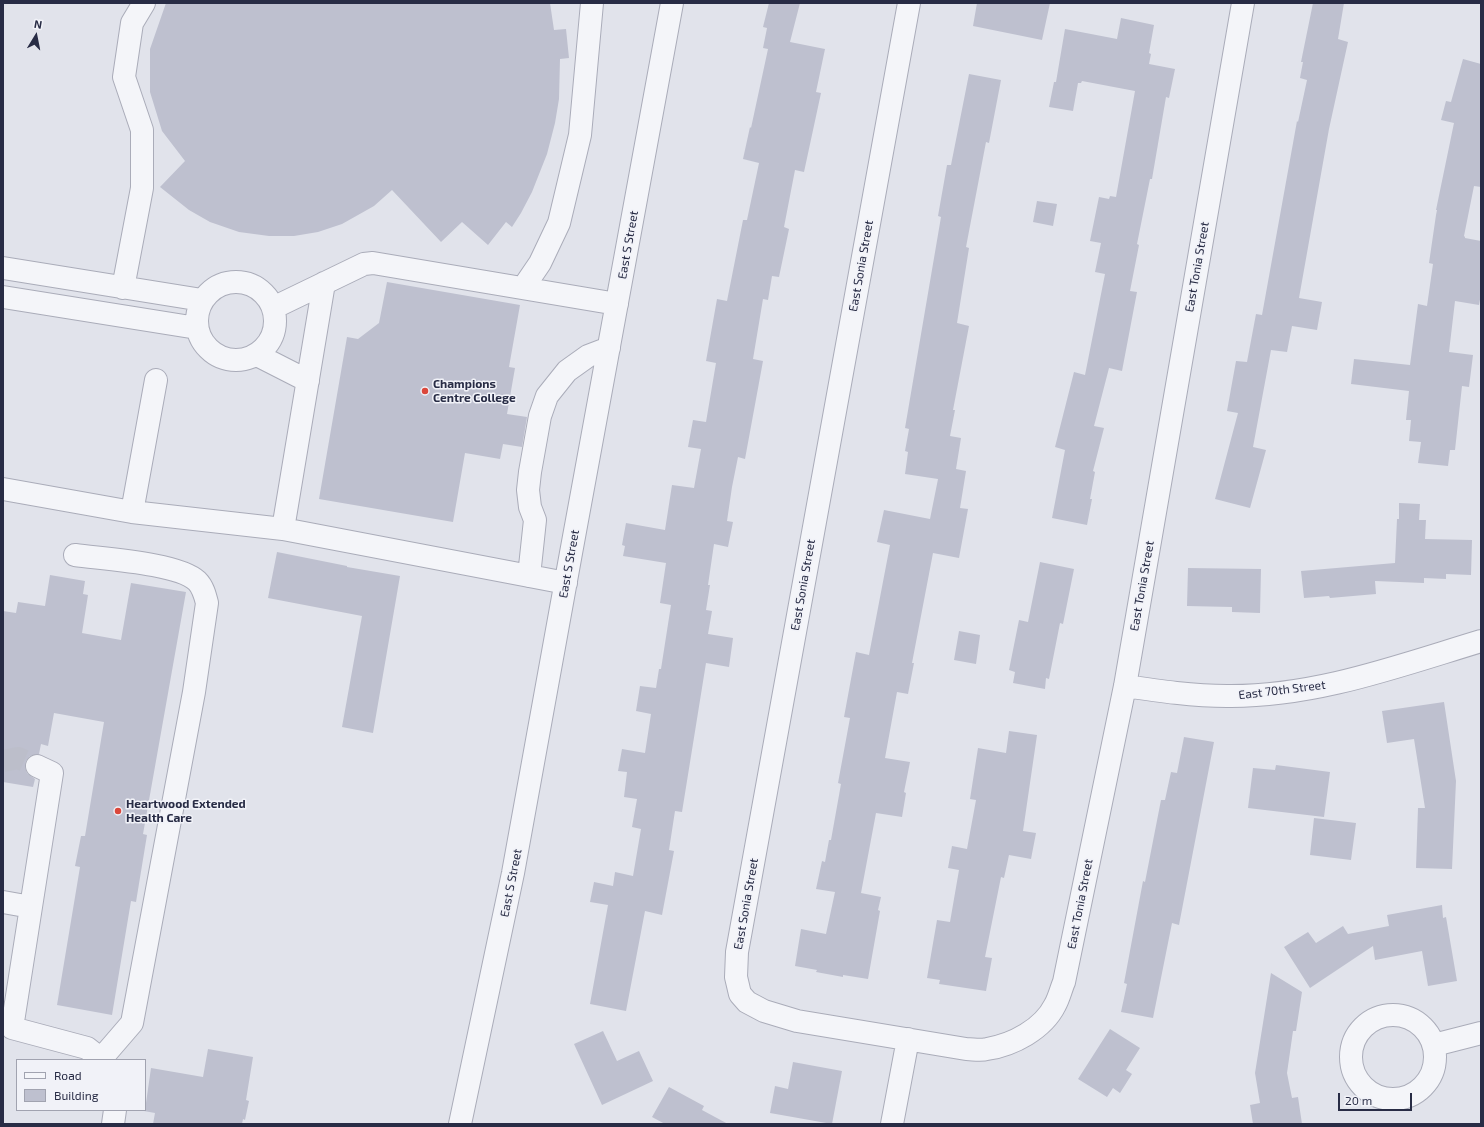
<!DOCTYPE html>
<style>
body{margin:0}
#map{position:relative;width:1484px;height:1127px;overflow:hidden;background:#e1e3eb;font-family:"Exo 2",sans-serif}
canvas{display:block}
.frame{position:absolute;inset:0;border:4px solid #282c45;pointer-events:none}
.legend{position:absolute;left:16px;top:1059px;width:130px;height:52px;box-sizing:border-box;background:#f1f2f8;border:1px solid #a1a3b0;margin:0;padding:5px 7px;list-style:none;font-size:12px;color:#282c45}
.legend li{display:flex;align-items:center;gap:8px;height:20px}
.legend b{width:20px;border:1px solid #a1a3b0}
.north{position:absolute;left:16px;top:16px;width:40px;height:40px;-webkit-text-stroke:3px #f1f2f8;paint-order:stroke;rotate:10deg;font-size:11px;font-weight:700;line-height:16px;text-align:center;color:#282c45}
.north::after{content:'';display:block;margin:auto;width:14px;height:18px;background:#282c45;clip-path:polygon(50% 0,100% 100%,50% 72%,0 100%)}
.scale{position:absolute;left:1338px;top:1093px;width:74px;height:18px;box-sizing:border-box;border:2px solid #282c45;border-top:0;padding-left:5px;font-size:12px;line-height:14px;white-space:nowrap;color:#282c45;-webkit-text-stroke:3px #f1f2f8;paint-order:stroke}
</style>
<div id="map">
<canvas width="1484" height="1127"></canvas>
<div class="frame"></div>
<ul class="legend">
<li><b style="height:5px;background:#f4f5f9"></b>Road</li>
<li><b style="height:11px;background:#bec0cf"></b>Building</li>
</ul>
<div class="north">N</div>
<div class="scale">20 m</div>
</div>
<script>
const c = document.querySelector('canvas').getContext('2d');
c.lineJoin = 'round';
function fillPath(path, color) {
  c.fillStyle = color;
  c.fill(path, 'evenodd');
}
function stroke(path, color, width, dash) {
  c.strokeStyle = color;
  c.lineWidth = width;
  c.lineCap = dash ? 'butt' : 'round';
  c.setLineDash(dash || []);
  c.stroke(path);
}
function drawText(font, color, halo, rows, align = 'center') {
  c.font = font + ' "Exo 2",sans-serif';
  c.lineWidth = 3;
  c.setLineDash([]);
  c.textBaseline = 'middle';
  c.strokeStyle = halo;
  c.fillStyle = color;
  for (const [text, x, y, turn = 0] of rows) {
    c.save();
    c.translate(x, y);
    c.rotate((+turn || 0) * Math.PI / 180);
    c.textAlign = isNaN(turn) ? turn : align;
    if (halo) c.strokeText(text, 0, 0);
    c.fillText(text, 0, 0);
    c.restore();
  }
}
fillPath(new Path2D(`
 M 166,3 L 550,3 L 554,30 L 566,29 L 569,58 L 560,59 L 559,99 L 555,123 L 547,154 L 532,192 L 521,213 L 512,227 L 506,222 L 488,245 L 462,222 L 441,242 L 392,190 L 374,206 L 342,224 L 318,232 L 294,236 L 269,236 L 239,232 L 210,222 L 189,210 L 160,187 L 185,161 L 162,131 L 150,92 L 150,49 Z
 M 769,3 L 800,3 L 790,42 L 825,49 L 816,92 L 821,93 L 804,172 L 795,170 L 784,227 L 789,229 L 779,277 L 772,276 L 768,300 L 763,299 L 753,359 L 763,361 L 745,459 L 738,457 L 732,487 L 727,521 L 733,522 L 728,547 L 714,544 L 708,585 L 710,585 L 706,610 L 712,611 L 708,634 L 733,638 L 729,667 L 706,663 L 682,812 L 675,811 L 669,850 L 674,851 L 662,915 L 645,911 L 626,1011 L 590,1004 L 608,905 L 590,902 L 594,882 L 613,886 L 615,872 L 633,876 L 641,829 L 632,827 L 637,799 L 624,797 L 627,772 L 618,771 L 622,749 L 645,753 L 651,714 L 636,711 L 640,686 L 656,688 L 659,669 L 661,669 L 671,605 L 660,603 L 666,563 L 623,556 L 625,546 L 622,545 L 626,523 L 665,530 L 672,485 L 694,488 L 701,449 L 688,447 L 693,420 L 706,422 L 716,363 L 706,361 L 717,299 L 727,301 L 743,220 L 747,220 L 759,163 L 743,159 L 750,127 L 751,128 L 768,49 L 763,48 L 767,28 L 763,27 Z
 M 977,3 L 1050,3 L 1042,40 L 973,26 Z
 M 1313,3 L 1344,3 L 1338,39 L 1348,42 L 1329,129 L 1299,298 L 1322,302 L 1317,330 L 1292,326 L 1287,352 L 1271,350 L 1253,447 L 1266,450 L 1250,508 L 1215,499 L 1238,413 L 1227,411 L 1236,361 L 1247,362 L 1256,314 L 1262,315 L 1297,121 L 1298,122 L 1307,80 L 1300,78 L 1303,62 L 1301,62 Z
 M 1121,18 L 1154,25 L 1149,53 L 1151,54 L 1149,64 L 1175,69 L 1169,98 L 1166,97 L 1152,179 L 1150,179 L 1137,244 L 1139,245 L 1130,291 L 1137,292 L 1122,371 L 1109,368 L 1094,426 L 1104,428 L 1093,471 L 1095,472 L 1090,499 L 1092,499 L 1087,525 L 1052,518 L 1065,450 L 1055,447 L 1074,372 L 1085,375 L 1105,274 L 1095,272 L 1101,243 L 1090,241 L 1099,197 L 1109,199 L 1110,196 L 1116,197 L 1135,91 L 1082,81 L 1081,83 L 1078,83 L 1073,111 L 1049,107 L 1054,82 L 1056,82 L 1065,29 L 1117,39 Z
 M 1463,59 L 1481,64 L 1481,187 L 1474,186 L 1464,236 L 1465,237 L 1465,238 L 1481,241 L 1481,294 L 1479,305 L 1455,301 L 1449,352 L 1473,355 L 1469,387 L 1462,386 L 1455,450 L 1450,450 L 1448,466 L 1418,463 L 1421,442 L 1409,441 L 1411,420 L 1406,420 L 1409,391 L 1351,384 L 1354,359 L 1410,365 L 1418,304 L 1427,306 L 1433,264 L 1429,263 L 1436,215 L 1437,210 L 1436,210 L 1454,123 L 1441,120 L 1446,101 L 1451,102 Z
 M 969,74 L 1001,80 L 989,143 L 986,142 L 966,247 L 969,248 L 957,323 L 969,326 L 953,410 L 955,410 L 950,436 L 961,438 L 956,469 L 966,471 L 960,508 L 968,509 L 959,558 L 933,553 L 912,663 L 914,663 L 908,694 L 897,692 L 885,758 L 910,762 L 904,792 L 906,793 L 902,817 L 876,813 L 861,893 L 881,897 L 878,910 L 880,911 L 868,979 L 843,975 L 843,977 L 816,972 L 817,970 L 795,966 L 801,929 L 826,934 L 835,892 L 816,889 L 822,861 L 825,862 L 829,840 L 831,840 L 841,784 L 838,783 L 850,718 L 844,717 L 856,652 L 869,655 L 890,545 L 877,542 L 884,510 L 930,519 L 938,479 L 905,474 L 908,452 L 905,451 L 909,429 L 905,428 L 941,217 L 938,216 L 947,165 L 951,165 Z
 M 1037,201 L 1057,204 L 1053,226 L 1033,222 Z
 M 387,282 L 520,305 L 509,367 L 515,368 L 507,414 L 527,417 L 522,447 L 503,444 L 500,459 L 465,453 L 453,522 L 319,499 L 347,337 L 358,339 L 379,323 Z
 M 1399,503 L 1420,504 L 1419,520 L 1426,520 L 1425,539 L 1472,540 L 1471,575 L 1446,574 L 1446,579 L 1424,578 L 1424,583 L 1375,581 L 1376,594 L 1330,598 L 1329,596 L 1304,598 L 1301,571 L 1395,563 L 1397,519 L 1399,519 Z
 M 277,552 L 347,566 L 347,567 L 400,576 L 373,733 L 342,727 L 362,616 L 268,598 Z
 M 1040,562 L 1074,569 L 1063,624 L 1060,623 L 1049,679 L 1046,678 L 1045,689 L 1013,683 L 1015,672 L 1009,670 L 1019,620 L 1028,622 Z
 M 1188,568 L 1261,569 L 1260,613 L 1232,612 L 1232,607 L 1187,606 Z
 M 50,575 L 85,581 L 83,594 L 88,595 L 82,633 L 121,640 L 131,583 L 186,592 L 143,834 L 147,835 L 136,902 L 131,901 L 112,1015 L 57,1005 L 80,867 L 75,866 L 81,836 L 85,836 L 104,722 L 54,713 L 48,746 L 41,744 L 39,754 L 30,756 L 26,761 L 25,767 L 27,773 L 35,779 L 33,787 L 3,782 L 3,611 L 16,613 L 18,602 L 45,606 Z
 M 959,631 L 980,635 L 976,664 L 954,660 Z
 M 1444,702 L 1456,781 L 1452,869 L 1416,868 L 1418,808 L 1425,808 L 1414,739 L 1387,743 L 1382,711 Z
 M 1009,731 L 1037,735 L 1023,831 L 1036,833 L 1031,859 L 1009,855 L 1004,878 L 1001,877 L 985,957 L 992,958 L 986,991 L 939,984 L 940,980 L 927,978 L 937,920 L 950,922 L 959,870 L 948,868 L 952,846 L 967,849 L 976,800 L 970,799 L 978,748 L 1006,753 Z
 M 1184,737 L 1214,742 L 1179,925 L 1172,923 L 1153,1018 L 1121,1012 L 1127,984 L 1124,983 L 1143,881 L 1145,882 L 1161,800 L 1165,800 L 1171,772 L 1177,773 Z
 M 1276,765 L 1330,772 L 1324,817 L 1248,808 L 1253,768 L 1275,770 Z
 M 1314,818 L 1356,823 L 1351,860 L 1310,855 Z
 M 1442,905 L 1443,918 L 1446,917 L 1457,981 L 1428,986 L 1422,951 L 1375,960 L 1373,946 L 1310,988 L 1284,947 L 1308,932 L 1316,943 L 1343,926 L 1348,934 L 1389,926 L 1387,915 Z
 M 1271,973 L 1302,992 L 1296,1031 L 1293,1031 L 1287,1073 L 1292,1098 L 1298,1097 L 1302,1124 L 1253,1124 L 1250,1105 L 1260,1103 L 1255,1073 Z
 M 1110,1029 L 1140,1048 L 1126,1070 L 1132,1074 L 1120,1093 L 1113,1088 L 1107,1097 L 1078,1079 Z
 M 603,1031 L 617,1061 L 639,1051 L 653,1081 L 602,1105 L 574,1044 Z
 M 208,1049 L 253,1057 L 246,1100 L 249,1101 L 245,1120 L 243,1119 L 242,1124 L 153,1124 L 155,1113 L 144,1111 L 145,1110 L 151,1068 L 203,1077 Z
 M 793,1062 L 842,1071 L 832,1124 L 770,1113 L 775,1086 L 788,1089 Z
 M 669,1087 L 704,1106 L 702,1110 L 728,1124 L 665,1124 L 652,1117 Z`), '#bec0cf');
stroke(new Path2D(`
 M 3,761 L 18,758 L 37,766`), '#bcbeca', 22, [22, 11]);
const minor = new Path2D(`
 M 909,3 L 737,952 L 736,977 L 740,994 L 747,1002 L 764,1011 L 797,1021 L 966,1049 C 973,1049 980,1051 987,1049 C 1013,1045 1043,1029 1055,1005 C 1059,998 1061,989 1064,982 L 1125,686 L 1243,3
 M 3,268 L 202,300
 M197 321a39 39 0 1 1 78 0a39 39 0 1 1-78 0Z
 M 324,283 L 283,529 L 566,583
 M 123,288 L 142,188 L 142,130 L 124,77 L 132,23 L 144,3
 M 523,288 L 540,263 L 559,223 L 580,135 L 592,3
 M 3,297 L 197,328
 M 273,308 L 364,264 L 373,263 L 617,304
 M 257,355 L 308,381
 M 156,380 L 132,512 L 283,529
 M 3,489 L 132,512
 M 75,555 C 103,559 178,563 197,581 C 203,587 205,595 207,603 L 194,692 L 132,1023 L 101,1059 L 101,1060
 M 529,576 L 535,520 L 530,507 L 528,490 L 530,472 L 540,416 L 547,396 L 567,371 L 588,356 L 609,348
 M 1125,686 C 1159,691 1193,696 1227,696 C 1315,697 1398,666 1481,641
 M 37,766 L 52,773 L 12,1028 L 87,1048 L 101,1059
 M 3,902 L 31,907
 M1351 1057a42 42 0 1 1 84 0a42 42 0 1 1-84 0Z
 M 1434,1045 L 1481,1033
 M 113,1124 L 115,1110
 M 460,1124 L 513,873 L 571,553 L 672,3
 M 892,1124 L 908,1039`);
stroke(minor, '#aaacb9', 24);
stroke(minor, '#f4f5f9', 22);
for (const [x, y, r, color] of [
 [425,391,4,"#db473b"],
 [118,811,4,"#db473b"]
]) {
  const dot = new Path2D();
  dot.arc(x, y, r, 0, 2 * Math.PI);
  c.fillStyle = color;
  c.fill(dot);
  stroke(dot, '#f1f2f8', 1.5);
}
drawText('12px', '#282c45', '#f1f2f8', [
 ["East S Street",628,245,-80],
 ["East Sonia Street",861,266,-80],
 ["East Tonia Street",1197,267,-80],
 ["East S Street",569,564,-80],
 ["East Sonia Street",803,585,-80],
 ["East Tonia Street",1142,586,-80],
 ["East 70th Street",1282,690,-7],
 ["East S Street",511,883,-79],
 ["East Sonia Street",746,904,-80],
 ["East Tonia Street",1080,904,-79]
]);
drawText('bold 12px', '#282c45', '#f1f2f8', [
 ["Champions",433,384],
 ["Centre College",433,398],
 ["Heartwood Extended",126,804],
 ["Health Care",126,818]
], 'left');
</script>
